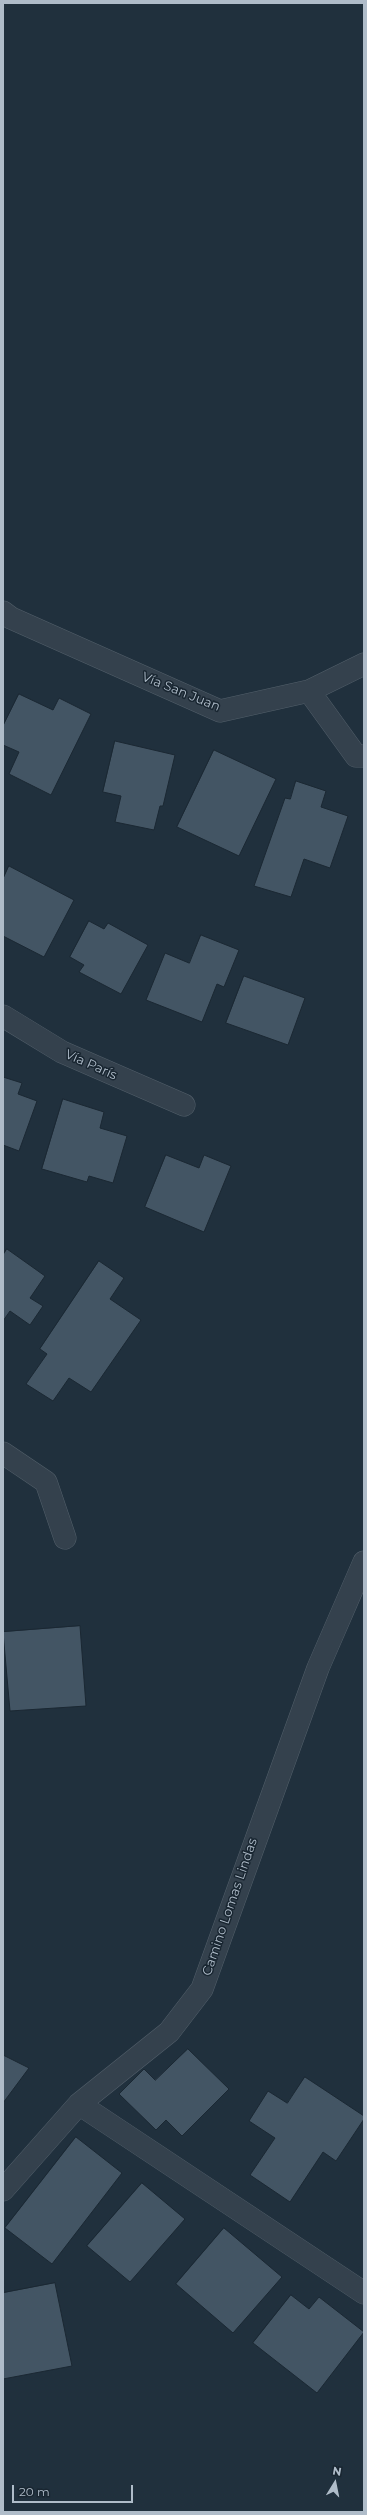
<!DOCTYPE html>
<meta charset="utf-8">
<style>
body{margin:0}
#map{position:relative;width:367px;height:2515px;overflow:hidden;background:#20303d;font-family:Montserrat,sans-serif}
canvas{display:block}
.frame{position:absolute;inset:0;border:4px solid #afbcc9;pointer-events:none}
.north{position:absolute;left:315px;top:2463px;width:40px;height:40px;-webkit-text-stroke:3px #192631;paint-order:stroke;rotate:10deg;font-size:11px;font-weight:700;line-height:16px;text-align:center;color:#afbcc9}
.north::after{content:'';display:block;margin:auto;width:14px;height:18px;background:#afbcc9;clip-path:polygon(50% 0,100% 100%,50% 72%,0 100%)}
.scale{position:absolute;left:12px;top:2485px;width:121px;height:18px;box-sizing:border-box;border:2px solid #afbcc9;border-top:0;padding-left:5px;font-size:12px;line-height:14px;white-space:nowrap;color:#afbcc9;-webkit-text-stroke:3px #192631;paint-order:stroke}
</style>
<div id="map">
<canvas width="367" height="2515"></canvas>
<div class="frame"></div>
<div class="north">N</div>
<div class="scale">20 m</div>
</div>
<script>
const c = document.querySelector('canvas').getContext('2d');
c.lineJoin = 'round';
function fillPath(path, color) {
  c.fillStyle = color;
  c.fill(path, 'evenodd');
}
function stroke(path, color, width, dash) {
  c.strokeStyle = color;
  c.lineWidth = width;
  c.lineCap = dash ? 'butt' : 'round';
  c.setLineDash(dash || []);
  c.stroke(path);
}
function drawText(font, color, halo, rows, align = 'center') {
  c.font = font + ' Montserrat,sans-serif';
  c.lineWidth = 3;
  c.setLineDash([]);
  c.textBaseline = 'middle';
  c.strokeStyle = halo;
  c.fillStyle = color;
  for (const [text, x, y, turn = 0] of rows) {
    c.save();
    c.translate(x, y);
    c.rotate((+turn || 0) * Math.PI / 180);
    c.textAlign = isNaN(turn) ? turn : align;
    if (halo) c.strokeText(text, 0, 0);
    c.fillText(text, 0, 0);
    c.restore();
  }
}
const building = new Path2D(`
 M 19,694 L 53,710 L 59,698 L 91,714 L 51,795 L 9,774 L 19,752 L 3,745 L 3,726 Z
 M 115,741 L 175,755 L 163,806 L 160,806 L 154,830 L 115,822 L 121,796 L 103,792 Z
 M 214,750 L 276,779 L 239,856 L 177,827 Z
 M 296,781 L 326,791 L 321,807 L 348,816 L 330,868 L 304,859 L 291,897 L 254,886 L 285,798 L 290,799 Z
 M 9,866 L 74,900 L 44,957 L 3,936 L 3,879 Z
 M 89,921 L 104,929 L 108,923 L 148,945 L 121,994 L 79,972 L 84,965 L 70,957 Z
 M 201,935 L 239,950 L 224,987 L 217,984 L 202,1022 L 146,1000 L 165,953 L 189,963 Z
 M 244,976 L 305,998 L 288,1045 L 226,1023 Z
 M 3,1077 L 22,1083 L 18,1094 L 37,1101 L 19,1151 L 3,1145 Z
 M 63,1099 L 104,1112 L 100,1128 L 127,1136 L 113,1183 L 89,1176 L 87,1182 L 42,1169 Z
 M 166,1155 L 199,1168 L 204,1155 L 231,1166 L 204,1232 L 145,1207 Z
 M 7,1249 L 45,1276 L 30,1298 L 43,1306 L 30,1325 L 10,1311 L 3,1321 L 3,1255 Z
 M 99,1261 L 124,1278 L 110,1299 L 141,1320 L 91,1392 L 69,1378 L 53,1401 L 26,1384 L 47,1354 L 40,1349 Z
 M 80,1626 L 86,1706 L 10,1711 L 3,1632 Z
 M 188,2049 L 229,2089 L 182,2136 L 166,2120 L 156,2130 L 119,2094 L 144,2069 L 155,2080 Z
 M 3,2055 L 29,2068 L 3,2103 Z
 M 305,2077 L 364,2116 L 364,2119 L 336,2161 L 323,2152 L 290,2202 L 250,2175 L 275,2138 L 249,2121 L 268,2091 L 287,2103 Z
 M 76,2137 L 122,2173 L 52,2264 L 5,2228 Z
 M 142,2183 L 185,2219 L 130,2282 L 87,2246 Z
 M 224,2228 L 282,2277 L 233,2333 L 176,2284 Z
 M 55,2283 L 72,2366 L 3,2379 L 3,2293 Z
 M 291,2295 L 309,2309 L 319,2297 L 364,2332 L 317,2393 L 253,2343 Z`);
fillPath(building, '#435564');
stroke(building, '#1b2833', 1);
const street = new Path2D(`
 M 3,612 L 11,618 L 220,711 L 309,691 L 364,664
 M 309,691 L 356,756 L 364,756
 M 3,1016 L 62,1052 L 184,1105
 M 3,1453 L 46,1482 L 65,1538
 M 79,2104 L 364,2293
 M 3,2190 L 79,2104 L 169,2032 L 202,1989 L 318,1668 L 364,1562`);
stroke(street, '#525f6a', 23);
stroke(street, '#34414d', 22);
drawText('13px', '#afbcc9', '#192631', [
 ["Vía San Juan",181,692,22],
 ["Vía París",91,1065,24],
 ["Camino Lomas Lindas",230,1907,-71]
]);
</script>
